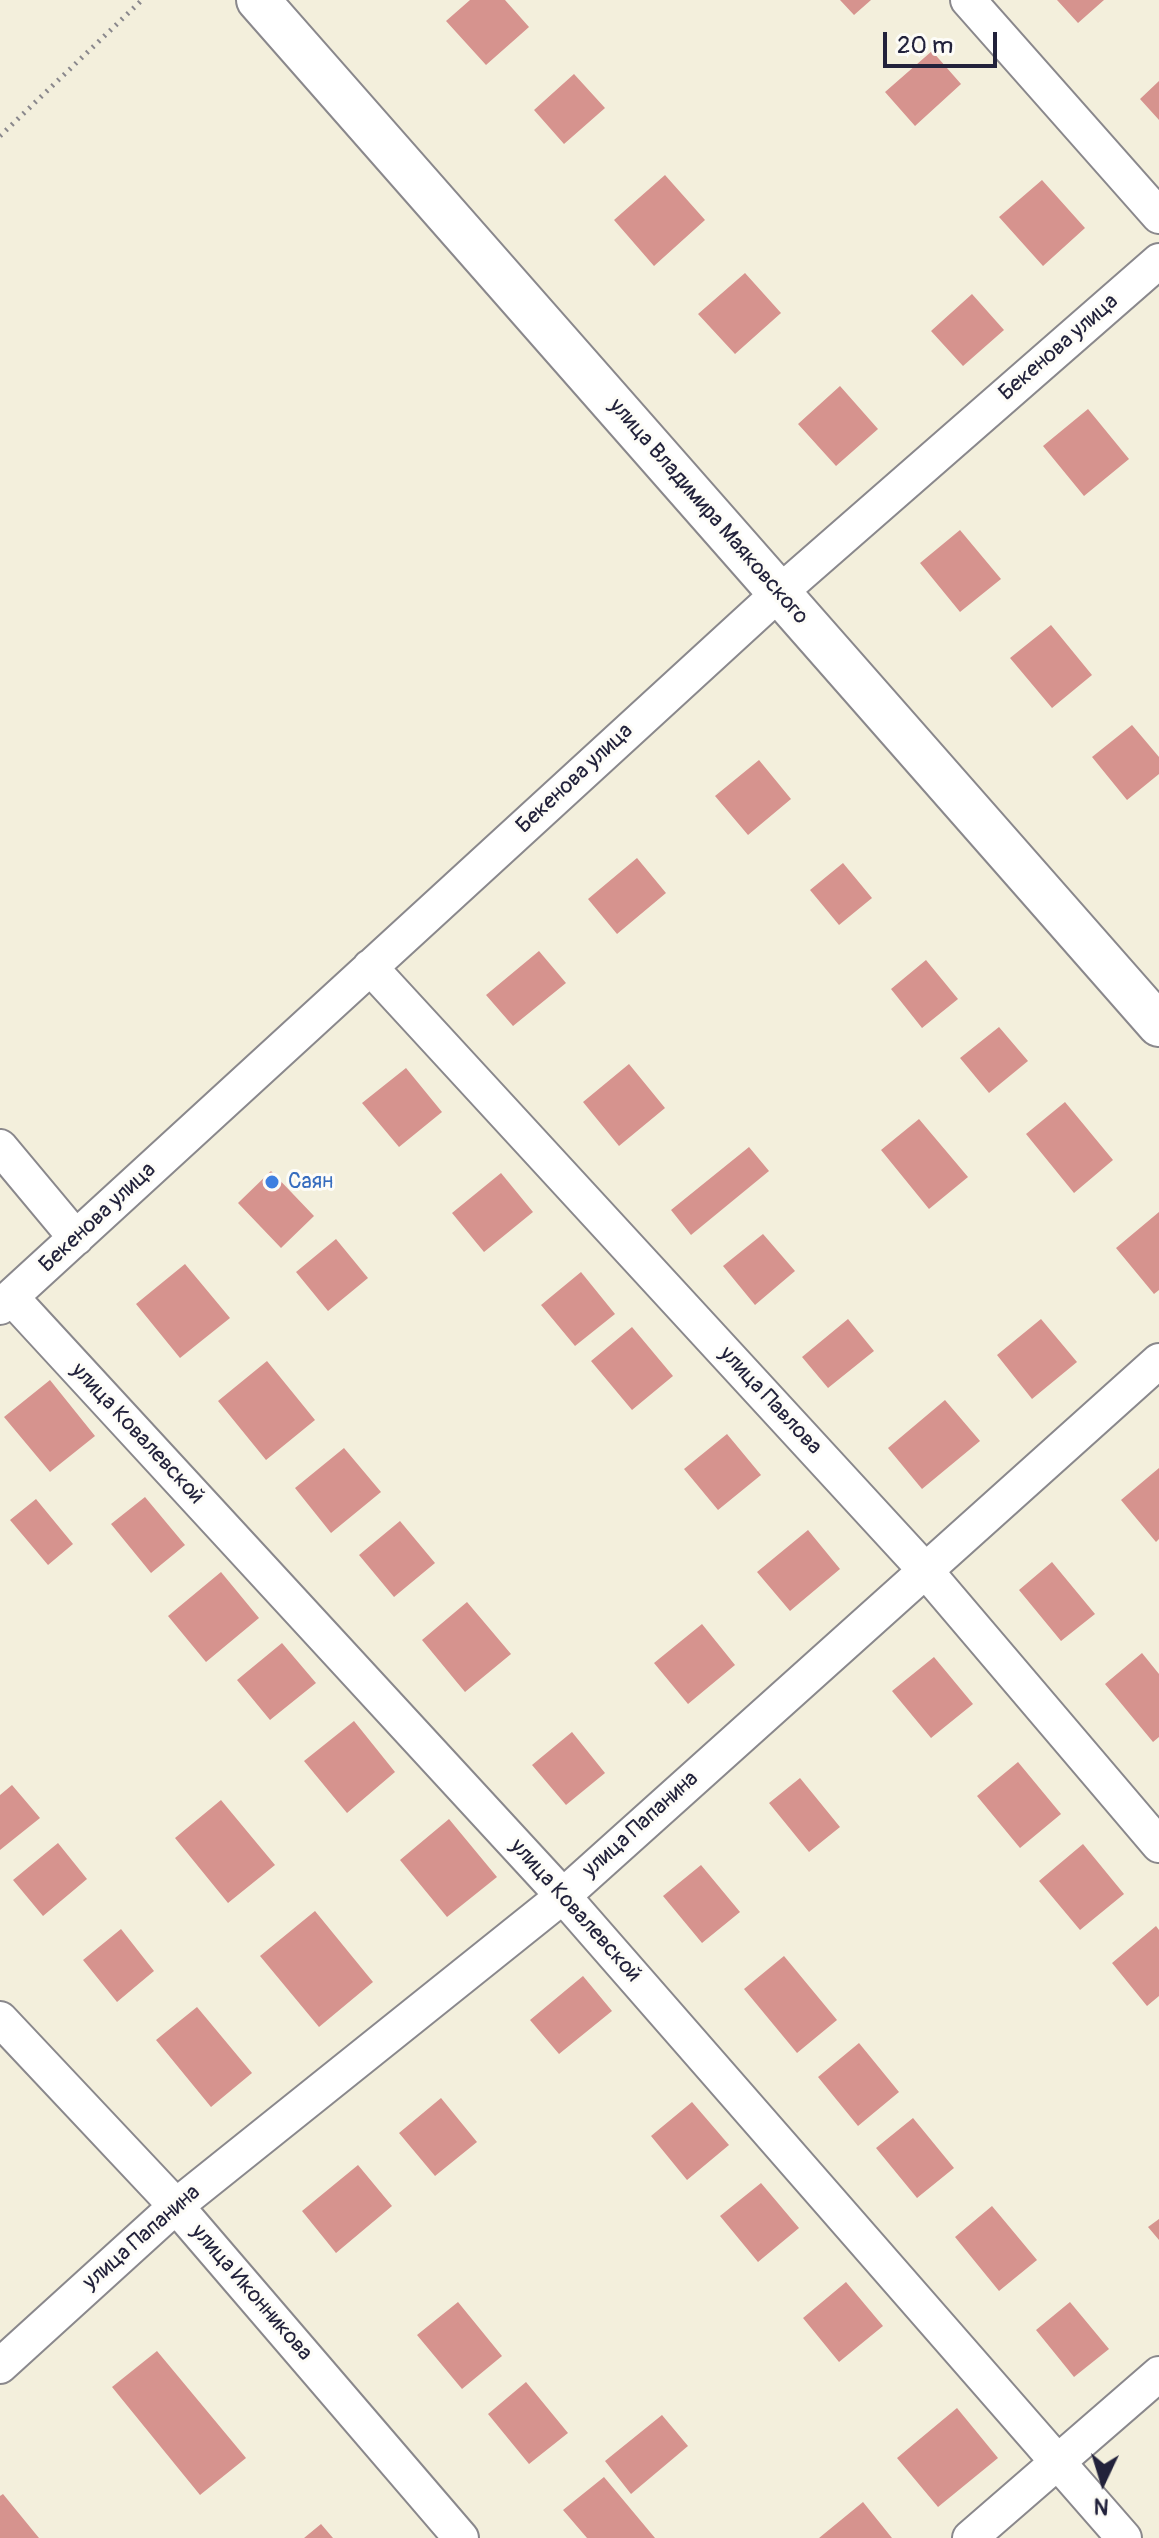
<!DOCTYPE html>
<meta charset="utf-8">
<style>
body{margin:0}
#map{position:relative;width:1159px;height:2538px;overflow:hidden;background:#f3efdc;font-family:Pangolin,sans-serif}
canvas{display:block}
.north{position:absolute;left:1063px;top:2442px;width:80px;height:80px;-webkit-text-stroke:6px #fdfcf7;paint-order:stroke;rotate:184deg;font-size:22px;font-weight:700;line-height:32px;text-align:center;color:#22223b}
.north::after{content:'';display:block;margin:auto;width:28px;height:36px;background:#22223b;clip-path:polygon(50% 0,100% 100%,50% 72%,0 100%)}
.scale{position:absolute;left:883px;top:32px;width:114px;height:36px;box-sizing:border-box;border:4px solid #22223b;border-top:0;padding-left:10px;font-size:24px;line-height:28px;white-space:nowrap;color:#22223b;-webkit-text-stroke:6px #fdfcf7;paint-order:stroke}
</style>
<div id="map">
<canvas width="1159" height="2538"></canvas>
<div class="north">N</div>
<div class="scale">20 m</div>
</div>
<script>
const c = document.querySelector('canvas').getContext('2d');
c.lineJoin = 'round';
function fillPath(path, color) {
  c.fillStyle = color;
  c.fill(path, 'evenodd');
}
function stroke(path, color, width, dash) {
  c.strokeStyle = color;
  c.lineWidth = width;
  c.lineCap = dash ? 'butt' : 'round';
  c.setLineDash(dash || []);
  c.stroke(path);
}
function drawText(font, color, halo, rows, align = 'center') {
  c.font = font + ' Pangolin,sans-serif';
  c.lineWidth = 6;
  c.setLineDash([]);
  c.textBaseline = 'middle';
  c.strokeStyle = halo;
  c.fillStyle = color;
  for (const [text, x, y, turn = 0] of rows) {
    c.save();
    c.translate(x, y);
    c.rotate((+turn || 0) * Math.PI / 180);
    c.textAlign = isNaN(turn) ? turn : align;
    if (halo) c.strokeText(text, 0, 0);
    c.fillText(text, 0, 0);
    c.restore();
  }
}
fillPath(new Path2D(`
 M 470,0 L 505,0 L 529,27 L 486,65 L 446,21 Z
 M 840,0 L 871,0 L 854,15 Z
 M 1057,0 L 1104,0 L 1078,23 Z
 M 932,51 L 961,84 L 915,126 L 885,92 Z
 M 574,74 L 605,108 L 564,144 L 534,110 Z
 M 1159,81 L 1159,120 L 1140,99 Z
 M 665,175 L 705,220 L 654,266 L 614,220 Z
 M 1042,180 L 1085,228 L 1043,266 L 999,217 Z
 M 745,273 L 781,313 L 735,354 L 698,314 Z
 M 972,294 L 1004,330 L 963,366 L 931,331 Z
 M 840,386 L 878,429 L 836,466 L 798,424 Z
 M 1088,409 L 1129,459 L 1084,496 L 1043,446 Z
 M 960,530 L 1001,579 L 960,612 L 920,563 Z
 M 1051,625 L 1092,675 L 1052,708 L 1010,658 Z
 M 1132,725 L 1159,757 L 1159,774 L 1127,800 L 1092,757 Z
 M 759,760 L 791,799 L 748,835 L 715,796 Z
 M 637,858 L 666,893 L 617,934 L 588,899 Z
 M 843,863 L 872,898 L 839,925 L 810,890 Z
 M 539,951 L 566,983 L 513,1026 L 486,995 Z
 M 926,960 L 958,999 L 922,1028 L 891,989 Z
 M 999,1027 L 1028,1061 L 989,1093 L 960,1058 Z
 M 629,1064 L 665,1108 L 619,1146 L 583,1102 Z
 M 406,1068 L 442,1112 L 399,1147 L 362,1103 Z
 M 1065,1102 L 1113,1160 L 1074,1193 L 1026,1134 Z
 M 919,1119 L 968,1177 L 929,1209 L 881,1150 Z
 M 749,1147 L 769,1171 L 691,1235 L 671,1210 Z
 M 271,1171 L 314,1216 L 281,1248 L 238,1203 Z
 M 501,1173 L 533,1212 L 484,1252 L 452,1213 Z
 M 1159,1212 L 1159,1290 L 1154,1294 L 1116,1248 Z
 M 763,1234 L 795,1271 L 755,1305 L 723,1266 Z
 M 336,1239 L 368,1278 L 328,1311 L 296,1272 Z
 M 185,1264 L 230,1318 L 180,1358 L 136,1304 Z
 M 581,1272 L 615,1314 L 575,1346 L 541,1305 Z
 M 848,1319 L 874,1351 L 828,1388 L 802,1357 Z
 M 1041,1319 L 1077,1362 L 1032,1399 L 997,1355 Z
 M 632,1327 L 673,1376 L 632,1410 L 591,1361 Z
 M 267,1361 L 315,1420 L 266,1460 L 218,1401 Z
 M 50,1380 L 95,1436 L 50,1472 L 4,1417 Z
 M 945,1400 L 980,1441 L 922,1489 L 888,1448 Z
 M 727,1434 L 761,1475 L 718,1510 L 684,1469 Z
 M 344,1448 L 381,1492 L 331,1533 L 295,1488 Z
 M 1159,1468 L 1159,1539 L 1156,1542 L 1121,1500 Z
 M 145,1497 L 185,1545 L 151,1573 L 111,1524 Z
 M 36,1499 L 73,1544 L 48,1565 L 10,1520 Z
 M 400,1521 L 435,1563 L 394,1597 L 359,1555 Z
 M 808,1530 L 840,1569 L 790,1611 L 757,1572 Z
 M 1052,1562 L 1095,1614 L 1061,1641 L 1019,1590 Z
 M 221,1572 L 259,1618 L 206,1662 L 168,1616 Z
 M 467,1602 L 511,1654 L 465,1692 L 422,1640 Z
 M 702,1624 L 735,1665 L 688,1704 L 654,1663 Z
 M 282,1643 L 316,1683 L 270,1720 L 237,1680 Z
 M 1142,1653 L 1159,1674 L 1159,1737 L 1153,1742 L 1105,1684 Z
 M 934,1657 L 973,1704 L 931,1738 L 892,1691 Z
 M 354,1721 L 395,1772 L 347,1813 L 304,1761 Z
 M 572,1732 L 605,1773 L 566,1805 L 532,1765 Z
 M 1018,1762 L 1061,1814 L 1020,1848 L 977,1796 Z
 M 800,1778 L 840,1827 L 809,1852 L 769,1803 Z
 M 12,1785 L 40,1818 L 0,1850 L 0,1795 Z
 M 221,1800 L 275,1865 L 228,1903 L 175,1838 Z
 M 449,1819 L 497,1877 L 447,1917 L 400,1860 Z
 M 58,1843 L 87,1879 L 43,1916 L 13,1880 Z
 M 1083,1844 L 1124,1894 L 1080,1930 L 1039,1881 Z
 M 701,1865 L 740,1912 L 702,1943 L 663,1896 Z
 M 315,1911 L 373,1982 L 319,2027 L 260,1956 Z
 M 1156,1926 L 1159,1930 L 1159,1996 L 1147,2006 L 1112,1963 Z
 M 121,1929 L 154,1971 L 117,2002 L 83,1960 Z
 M 784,1956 L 837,2020 L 797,2053 L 744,1989 Z
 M 583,1976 L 612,2011 L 559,2054 L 530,2020 Z
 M 197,2007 L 252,2073 L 211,2107 L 156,2040 Z
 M 859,2043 L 899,2092 L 858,2126 L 818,2077 Z
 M 441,2098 L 477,2142 L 435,2176 L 399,2133 Z
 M 692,2102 L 729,2145 L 687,2180 L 651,2136 Z
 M 913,2118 L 954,2168 L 917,2198 L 876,2148 Z
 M 358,2165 L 392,2206 L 336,2253 L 302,2211 Z
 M 761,2183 L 799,2228 L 758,2262 L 720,2216 Z
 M 992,2206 L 1037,2260 L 999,2291 L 955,2237 Z
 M 1159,2219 L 1159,2240 L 1148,2227 Z
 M 846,2282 L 883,2326 L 839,2362 L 803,2318 Z
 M 458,2302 L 502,2356 L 462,2389 L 417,2335 Z
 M 1070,2302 L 1109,2349 L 1074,2377 L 1036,2330 Z
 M 157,2351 L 246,2458 L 200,2495 L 112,2387 Z
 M 526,2382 L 568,2433 L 529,2464 L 488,2414 Z
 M 957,2408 L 998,2458 L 938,2507 L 897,2458 Z
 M 662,2415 L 688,2446 L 631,2494 L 605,2461 Z
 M 604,2477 L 655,2538 L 587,2538 L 563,2510 Z
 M 3,2494 L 39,2538 L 0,2538 L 0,2496 Z
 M 863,2502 L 892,2538 L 819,2538 Z
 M 321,2524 L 333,2538 L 304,2538 Z`), '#d6938e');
const minor = new Path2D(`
 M 968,0 L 1159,216
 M 370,967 L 925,1570 L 1159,1845
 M 0,1147 L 76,1238
 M 11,1297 L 563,1896 L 1124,2538
 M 0,1307 L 779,593 L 1159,261
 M 0,2019 L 176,2206 L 461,2538
 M 0,2366 L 176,2206 L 563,1896 L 1159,1361
 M 970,2538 L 1159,2374`);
const tertiary = new Path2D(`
 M 258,0 L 1159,1025`);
stroke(minor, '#8a888c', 38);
stroke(tertiary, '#8a888c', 46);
stroke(new Path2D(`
 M 0,136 L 142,0`), '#8a888c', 5, [2, 6]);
stroke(minor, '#fff', 34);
stroke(tertiary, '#fff', 42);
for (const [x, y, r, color] of [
 [272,1182,8,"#3f7fe0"]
]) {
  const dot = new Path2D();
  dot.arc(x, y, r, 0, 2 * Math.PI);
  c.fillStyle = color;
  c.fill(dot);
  stroke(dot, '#fdfcf7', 3);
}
drawText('22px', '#22223b', '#fdfcf7', [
 ["Бекенова улица",1059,348,-41],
 ["улица Владимира Маяковского",708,512,49],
 ["Бекенова улица",575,779,-43],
 ["Бекенова улица",98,1218,-43],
 ["улица Павлова",770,1401,47],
 ["улица Ковалевской",137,1434,47],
 ["улица Папанина",641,1825,-42],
 ["улица Ковалевской",575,1911,48],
 ["улица Папанина",142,2238,-41],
 ["улица Иконникова",251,2293,49]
]);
drawText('22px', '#366cbe', '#fdfcf7', [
 ["Саян",288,1182]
], 'left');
</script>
